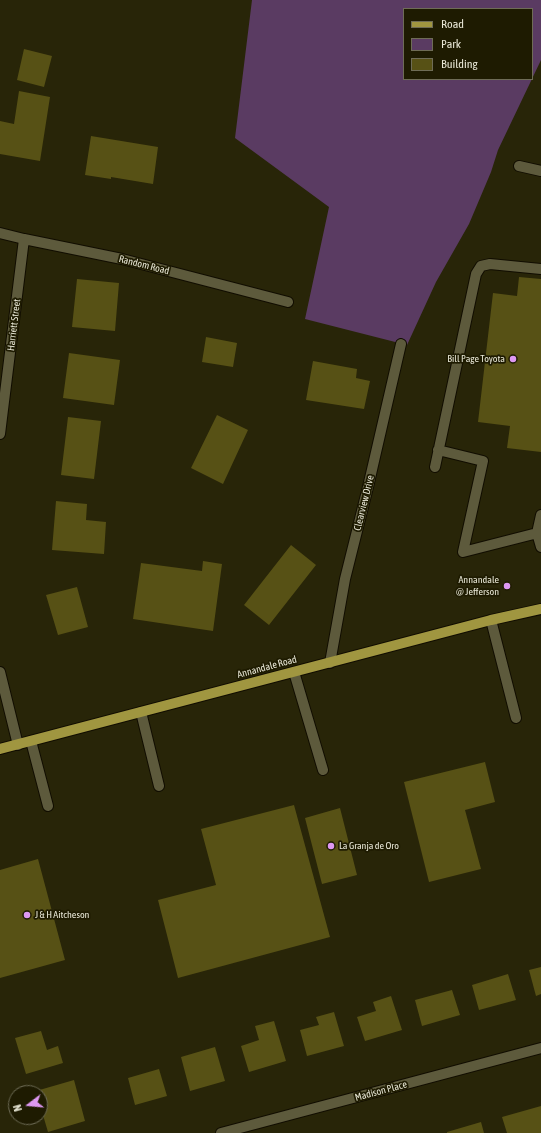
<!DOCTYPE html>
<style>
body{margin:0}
#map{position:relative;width:541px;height:1133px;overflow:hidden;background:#282508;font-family:"Asap Condensed",sans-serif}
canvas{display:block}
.legend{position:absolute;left:403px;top:8px;width:130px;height:72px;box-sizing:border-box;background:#1e1b01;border:1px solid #6e6c56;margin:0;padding:5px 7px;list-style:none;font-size:12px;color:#e7e6d5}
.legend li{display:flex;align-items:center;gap:8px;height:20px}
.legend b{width:20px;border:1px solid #6e6c56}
.north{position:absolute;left:8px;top:1085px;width:40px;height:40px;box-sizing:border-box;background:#1e1b01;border:1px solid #6e6c56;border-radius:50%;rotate:254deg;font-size:11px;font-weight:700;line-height:16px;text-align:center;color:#e7e6d5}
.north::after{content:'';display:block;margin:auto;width:14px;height:18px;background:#de98f2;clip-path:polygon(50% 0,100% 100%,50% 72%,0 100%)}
</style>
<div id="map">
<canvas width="541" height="1133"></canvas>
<ul class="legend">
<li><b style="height:5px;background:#a09640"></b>Road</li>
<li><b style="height:11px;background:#5a3b62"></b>Park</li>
<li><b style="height:11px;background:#575115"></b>Building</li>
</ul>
<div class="north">N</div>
</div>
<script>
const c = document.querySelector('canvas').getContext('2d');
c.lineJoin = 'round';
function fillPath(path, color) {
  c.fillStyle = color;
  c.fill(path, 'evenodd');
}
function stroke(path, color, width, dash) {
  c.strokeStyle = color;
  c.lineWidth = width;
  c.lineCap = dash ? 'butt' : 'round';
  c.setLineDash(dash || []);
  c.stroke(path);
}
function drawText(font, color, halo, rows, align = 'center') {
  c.font = font + ' "Asap Condensed",sans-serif';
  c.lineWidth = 3.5;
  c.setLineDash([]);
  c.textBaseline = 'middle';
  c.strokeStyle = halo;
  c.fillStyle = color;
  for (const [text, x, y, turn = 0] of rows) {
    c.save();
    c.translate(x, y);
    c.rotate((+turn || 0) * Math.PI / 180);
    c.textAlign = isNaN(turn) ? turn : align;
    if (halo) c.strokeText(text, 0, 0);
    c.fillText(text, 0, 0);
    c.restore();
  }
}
fillPath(new Path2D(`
 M 252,0 L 541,0 L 541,60 L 498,150 L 491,172 L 469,224 L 436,282 L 407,345 L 305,319 L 329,207 L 235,138 ZM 404,9 L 532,9 L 532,79 L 404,79 Z`), '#5a3b62');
fillPath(new Path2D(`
 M 24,49 L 52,56 L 44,87 L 17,80 Z
 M 19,91 L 50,97 L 40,161 L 0,154 L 0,121 L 14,124 Z
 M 91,136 L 158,147 L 153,184 L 111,177 L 111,179 L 85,175 Z
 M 519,277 L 541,279 L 541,452 L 507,448 L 510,426 L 478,422 L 493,293 L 517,296 Z
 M 77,279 L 119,283 L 115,331 L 72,327 Z
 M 206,337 L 237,343 L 233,367 L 202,362 Z
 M 69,353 L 120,360 L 114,405 L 63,398 Z
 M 313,361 L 357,369 L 356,378 L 370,381 L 364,409 L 306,400 Z
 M 217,415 L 248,430 L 223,484 L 191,468 Z
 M 68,417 L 101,421 L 94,479 L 61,475 Z
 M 56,501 L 87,504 L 86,520 L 106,522 L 104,554 L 52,550 Z
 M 291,545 L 316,565 L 269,625 L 244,605 Z
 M 203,561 L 222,564 L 213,631 L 133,619 L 141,563 L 202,571 Z
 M 77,587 L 88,627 L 58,635 L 46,595 Z
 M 485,762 L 495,802 L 465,810 L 481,869 L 429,882 L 404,782 Z
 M 294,805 L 330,937 L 178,978 L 158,900 L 216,885 L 201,829 Z
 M 340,808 L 357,875 L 322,884 L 305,818 Z
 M 38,859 L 65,960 L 0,978 L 0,870 Z
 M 541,967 L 541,994 L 536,996 L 529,970 Z
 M 508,974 L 516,1000 L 479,1010 L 472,985 Z
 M 452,990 L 460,1015 L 422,1026 L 415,1000 Z
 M 391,996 L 402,1030 L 365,1041 L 357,1017 L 376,1011 L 373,1002 Z
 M 334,1012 L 344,1046 L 307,1056 L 300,1030 L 319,1025 L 316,1017 Z
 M 274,1021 L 286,1061 L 249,1072 L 241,1046 L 259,1040 L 255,1026 Z
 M 41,1031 L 47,1050 L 58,1046 L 63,1063 L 26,1074 L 15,1038 Z
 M 215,1047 L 225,1081 L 190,1091 L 181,1057 Z
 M 159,1069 L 167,1096 L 135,1105 L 128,1078 Z
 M 74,1080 L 85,1121 L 48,1132 L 40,1105 L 40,1093 L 36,1093 L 36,1091 Z
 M 541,1106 L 541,1133 L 507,1133 L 502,1117 Z
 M 481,1122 L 484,1133 L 447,1133 L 447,1132 Z`), '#575115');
const minor = new Path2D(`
 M 519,166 L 541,171
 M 0,233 L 24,239 L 122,259 L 288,302
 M 0,434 L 24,239
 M 438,450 L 483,461 L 463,552 L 541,532
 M 435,467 L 476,274 L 481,266 L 490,264 L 541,269
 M 541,515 L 537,533 L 541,547
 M 491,620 L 516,718
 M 330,663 L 345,579 L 368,487 L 401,344
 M 0,672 L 18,745
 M 294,672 L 323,770
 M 141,712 L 159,786
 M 31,741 L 48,806
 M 221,1133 L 541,1048`);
const major = new Path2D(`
 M 0,749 L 491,620 L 541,609`);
stroke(minor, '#110d00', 12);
stroke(major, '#110d00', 12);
stroke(minor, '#5d5a3c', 10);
stroke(major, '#a09640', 10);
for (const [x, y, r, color] of [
 [513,359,4,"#de98f2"],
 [507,586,4,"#de98f2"],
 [331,846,4,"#de98f2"],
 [27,915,4,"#de98f2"]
]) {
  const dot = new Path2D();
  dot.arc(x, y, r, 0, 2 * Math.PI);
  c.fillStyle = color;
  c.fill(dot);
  stroke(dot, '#1e1b01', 1.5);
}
drawText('10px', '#e7e6d5', '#1e1b01', [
 ["Random Road",144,265,14],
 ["Harriett Street",14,325,-83],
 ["Clearview Drive",364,503,-76],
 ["Annandale Road",267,667,-15],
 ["Madison Place",381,1091,-15]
]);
drawText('10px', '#e7e6d5', '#1e1b01', [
 ["Bill Page Toyota",505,359],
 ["Annandale",499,580],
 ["@ Jefferson",499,592],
 ["La Granja de Oro",339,846,"left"],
 ["J & H Aitcheson",35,915,"left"]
], 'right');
</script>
